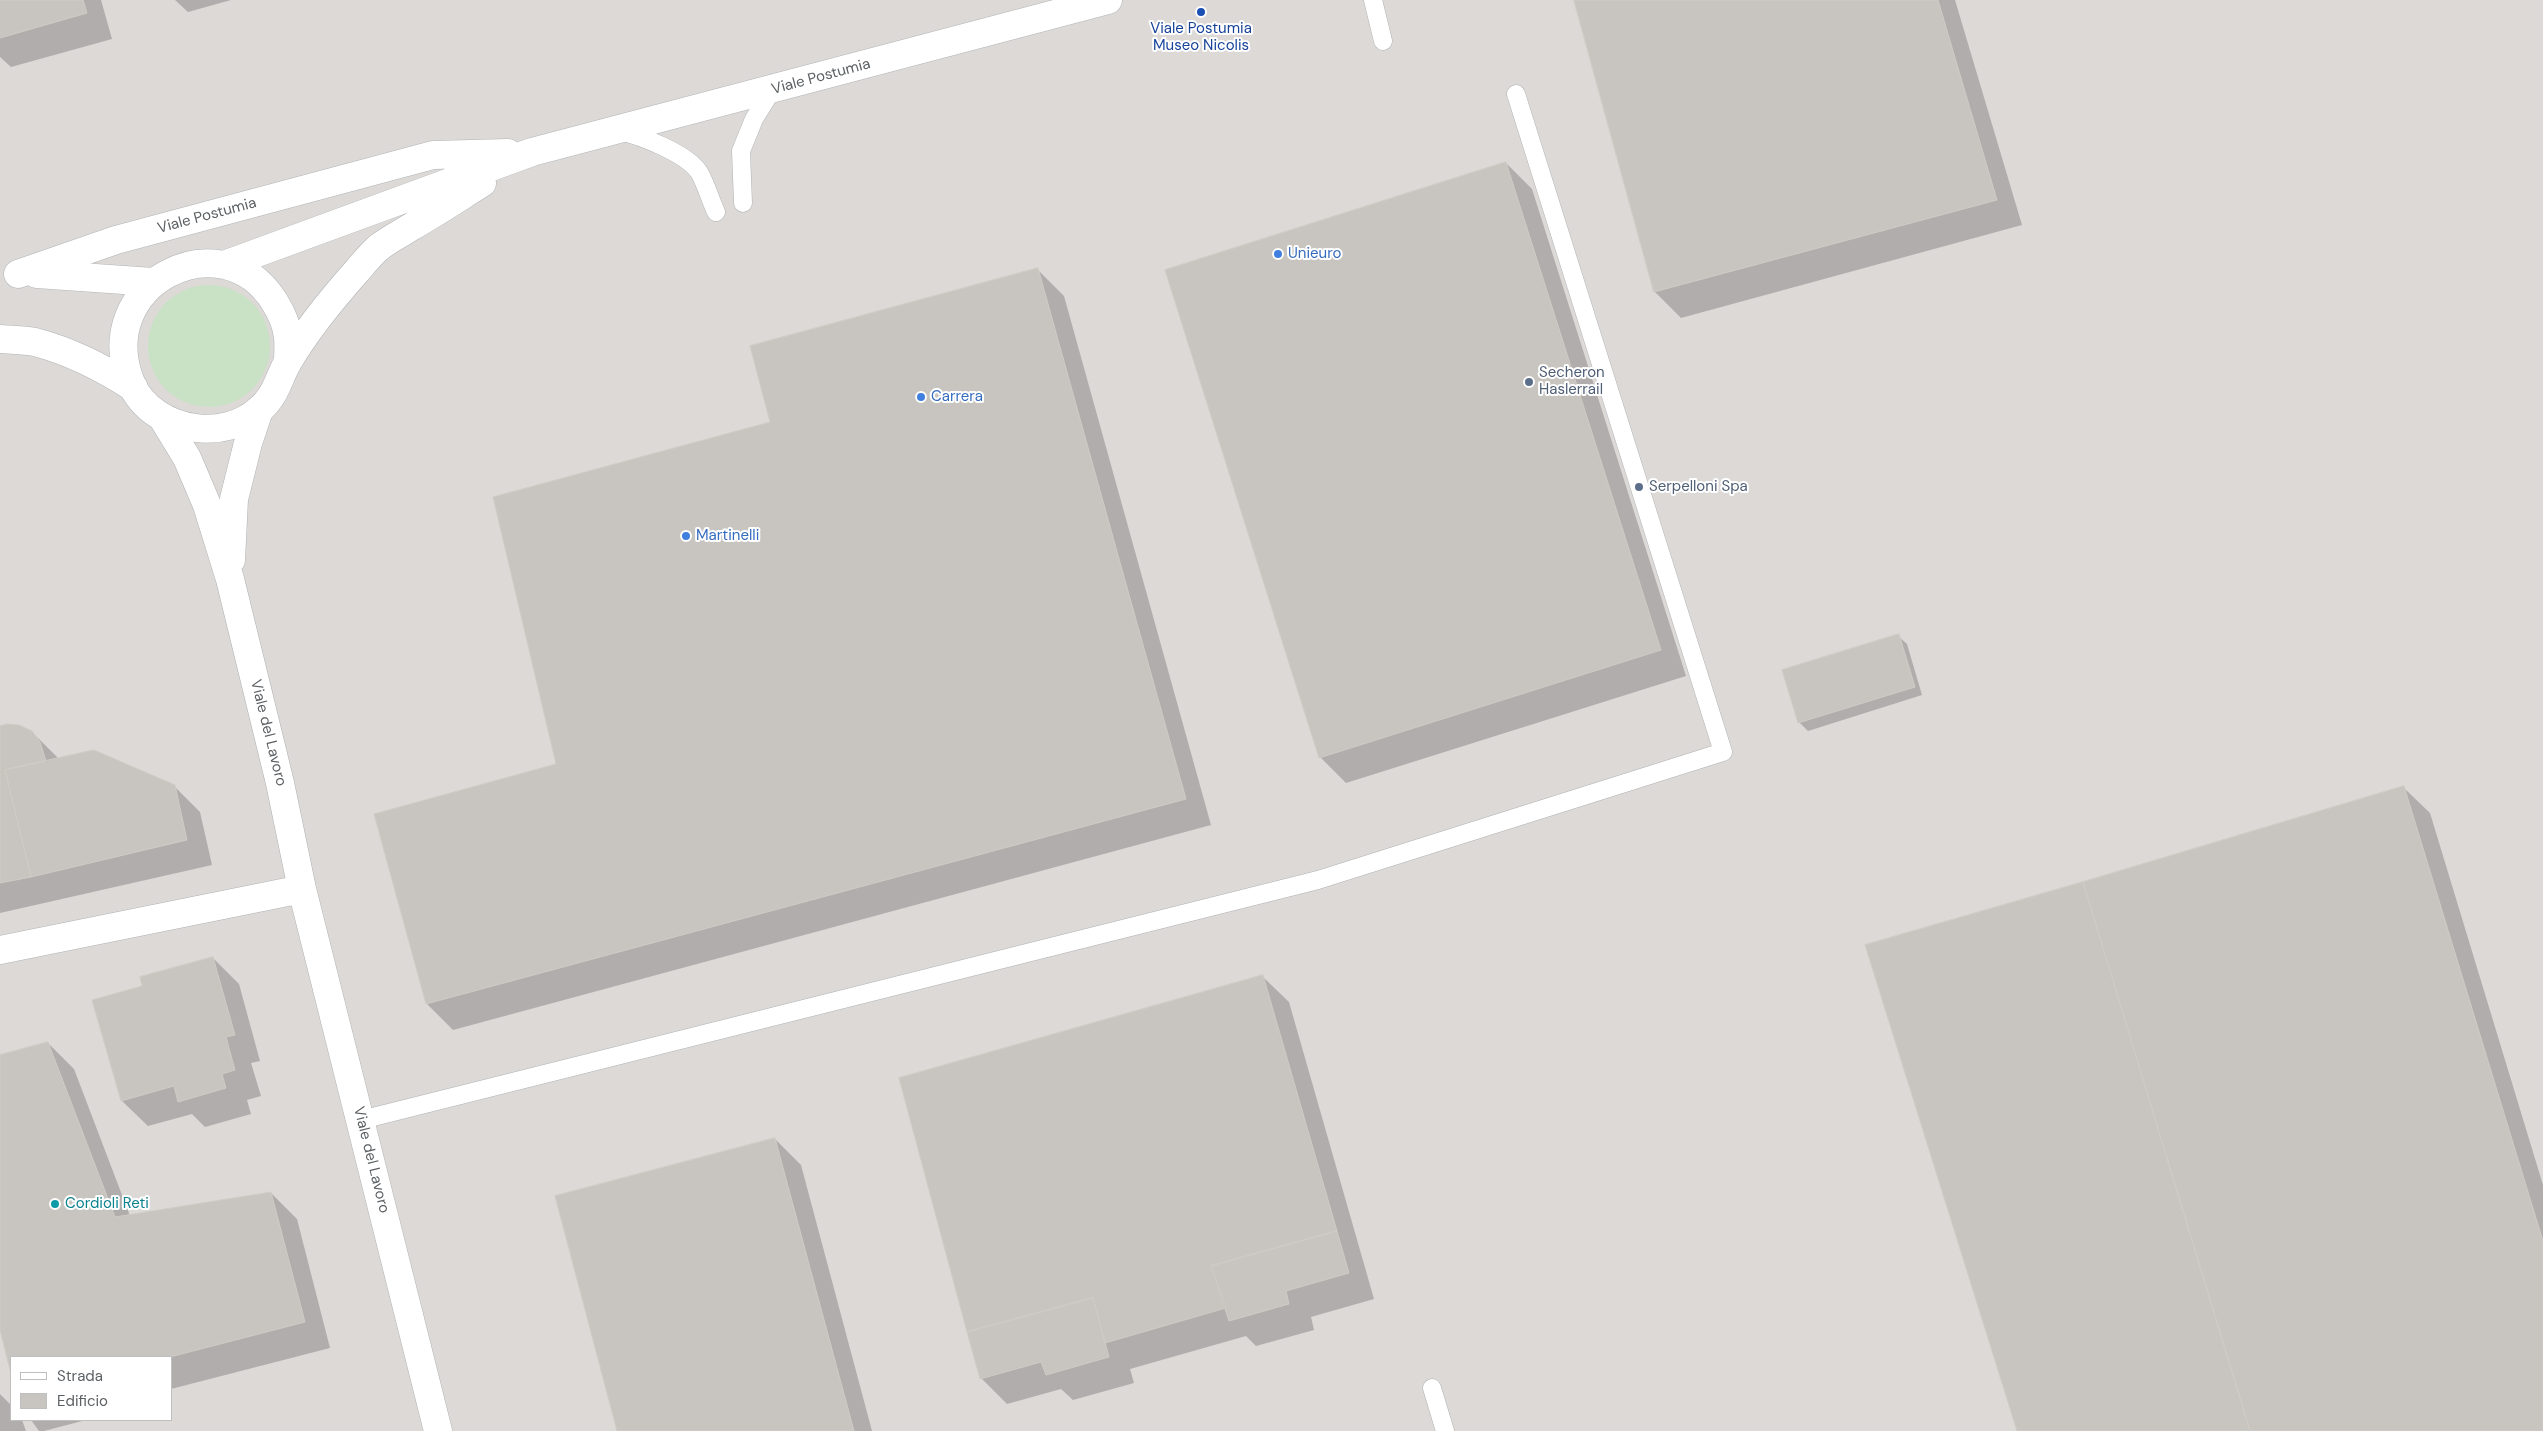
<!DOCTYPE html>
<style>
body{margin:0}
#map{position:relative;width:2543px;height:1431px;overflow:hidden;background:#edeae5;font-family:"DM Sans",sans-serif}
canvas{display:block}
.legend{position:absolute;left:10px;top:1356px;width:162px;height:65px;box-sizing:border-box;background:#fff;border:1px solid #bebfc1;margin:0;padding:6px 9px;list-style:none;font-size:15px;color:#5c6063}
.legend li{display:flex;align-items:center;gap:10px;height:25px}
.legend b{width:25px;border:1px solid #bebfc1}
</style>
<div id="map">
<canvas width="2543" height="1431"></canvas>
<ul class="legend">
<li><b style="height:6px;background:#fff"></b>Strada</li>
<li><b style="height:14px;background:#c8c5c1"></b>Edificio</li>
</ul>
</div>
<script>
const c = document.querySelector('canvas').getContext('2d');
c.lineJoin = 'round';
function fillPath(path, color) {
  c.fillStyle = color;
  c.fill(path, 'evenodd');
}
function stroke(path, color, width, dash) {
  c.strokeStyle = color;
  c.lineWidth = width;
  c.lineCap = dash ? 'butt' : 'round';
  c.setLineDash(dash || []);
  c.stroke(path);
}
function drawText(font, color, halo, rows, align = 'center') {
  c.font = font + ' "DM Sans",sans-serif';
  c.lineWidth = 4;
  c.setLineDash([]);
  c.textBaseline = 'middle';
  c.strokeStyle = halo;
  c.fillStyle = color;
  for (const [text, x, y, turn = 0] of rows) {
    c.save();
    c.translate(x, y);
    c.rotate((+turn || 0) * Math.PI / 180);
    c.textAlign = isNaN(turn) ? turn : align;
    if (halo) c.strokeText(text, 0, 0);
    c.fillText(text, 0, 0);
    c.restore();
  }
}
fillPath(new Path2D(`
 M 0,0 L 2543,0 L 2543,1431 L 0,1431 ZM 11,1357 L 171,1357 L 171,1420 L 11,1420 Z`), '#dcd9d7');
fillPath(new Path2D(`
 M148 346a61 61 0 1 1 122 0a61 61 0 1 1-122 0Z`), '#c9e1c4');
fillPath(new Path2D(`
 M 0,0 L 101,0 L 112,39 L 11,67 L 0,57 Z
 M 175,0 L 231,0 L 188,12 Z
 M 1576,0 L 1955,0 L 2022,225 L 1681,318 L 1655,292 Z
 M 1506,163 L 1532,189 L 1686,676 L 1346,783 L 1320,757 Z
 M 1038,270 L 1064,296 L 1211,825 L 453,1030 L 427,1004 L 376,815 L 557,765 L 772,423 Z
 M 1898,636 L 1907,644 L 1922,695 L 1808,731 L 1799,722 Z
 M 0,728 L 32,732 L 59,759 L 174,786 L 200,812 L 212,865 L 0,913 Z
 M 2404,788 L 2430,813 L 2543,1185 L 2543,1431 L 2018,1431 Z
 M 213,958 L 239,984 L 260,1061 L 251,1063 L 261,1096 L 247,1100 L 251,1114 L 205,1127 L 192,1114 L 148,1126 L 122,1101 L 143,987 Z
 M 1263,977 L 1289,1002 L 1374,1299 L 1311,1317 L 1314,1330 L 1256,1346 L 1246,1336 L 1130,1369 L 1134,1383 L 1073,1400 L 1061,1389 L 1007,1404 L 981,1378 Z
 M 48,1043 L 74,1069 L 130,1216 L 271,1193 L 297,1219 L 330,1348 L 171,1389 L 171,1357 L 11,1357 L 11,1369 L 0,1325 L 0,1057 Z
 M 775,1139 L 801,1165 L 872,1431 L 619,1431 Z
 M 0,1394 L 11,1405 L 11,1420 L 22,1420 L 26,1431 L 0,1431 Z
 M 31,1420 L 86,1420 L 44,1431 L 39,1431 Z`), '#0003');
const building = new Path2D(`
 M 0,0 L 83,0 L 87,13 L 0,38 Z
 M 1574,0 L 1938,0 L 1997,200 L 1654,292 Z
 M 1506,162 L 1661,650 L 1319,758 L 1165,270 Z
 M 1038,268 L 1186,799 L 426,1004 L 374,814 L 556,764 L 493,497 L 770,422 L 750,346 Z
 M 1899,634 L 1915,687 L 1798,723 L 1782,670 Z
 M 8,724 L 19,725 L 32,731 L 40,742 L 46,761 L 5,770 L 31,877 L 0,883 L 0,726 Z
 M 94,750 L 175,785 L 187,840 L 31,877 L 5,770 Z
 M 2404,786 L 2543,1241 L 2543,1431 L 2250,1431 L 2083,882 Z
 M 2083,882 L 2250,1431 L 2017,1431 L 1865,945 Z
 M 213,957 L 235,1035 L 226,1037 L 235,1070 L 222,1074 L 226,1088 L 178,1102 L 174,1086 L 121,1101 L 92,1000 L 142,986 L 140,977 Z
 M 1263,975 L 1337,1231 L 1211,1266 L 1226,1308 L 1105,1343 L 1093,1298 L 967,1332 L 899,1078 Z
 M 48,1042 L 115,1217 L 271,1192 L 305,1322 L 170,1357 L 11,1357 L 11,1374 L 0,1330 L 0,1055 Z
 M 775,1138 L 854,1431 L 617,1431 L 555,1196 Z
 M 1337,1231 L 1349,1273 L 1286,1291 L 1289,1304 L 1229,1321 L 1211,1266 Z
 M 1093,1298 L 1109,1357 L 1046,1375 L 1041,1362 L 980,1379 L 967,1332 Z`);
fillPath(building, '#c8c5c1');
stroke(building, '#d1cbc4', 1);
const service = new Path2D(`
 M 1373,0 L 1383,41
 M 620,131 C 641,136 686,153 699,172 C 706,184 710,199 716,212
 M 743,203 L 741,151 L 754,119 L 772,90
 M 361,1120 L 1318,880 L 1723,752 L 1516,94
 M 1432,1388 L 1445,1431`);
const minor = new Path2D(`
 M 162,417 L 187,458 L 207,505 L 230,579 L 280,783 L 302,889 L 438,1431
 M 231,560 L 234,499 L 248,443 L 259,410
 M 0,950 L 302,889`);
const secondary = new Path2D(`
 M 224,265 L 532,152 L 1108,0
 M 18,274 L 116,240 L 433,155 L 508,153
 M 37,274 L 153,282
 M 0,339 C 11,340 24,340 35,342 C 69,351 105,369 134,388
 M 288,362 C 288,354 289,346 288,338 C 287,325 281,312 274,301 C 221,218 91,284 131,383 C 142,409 169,425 196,428 C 218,431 242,425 259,410 C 277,395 278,378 289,360 C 308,328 332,299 356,272 C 363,264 370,255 378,248 C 388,240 400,234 411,227 C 435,213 458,198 482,183`);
stroke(service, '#b0b2b5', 19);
stroke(minor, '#b0b2b5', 29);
stroke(secondary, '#b1b4b8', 29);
stroke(service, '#fff', 18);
stroke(minor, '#fff', 28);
stroke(secondary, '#fff', 28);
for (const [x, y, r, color] of [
 [1201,12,5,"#1a4fb4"],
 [1278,254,5,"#3f7fe0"],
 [1529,382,5,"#5c6f8a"],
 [921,397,5,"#3f7fe0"],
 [1639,487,5,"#5c6f8a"],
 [686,536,5,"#3f7fe0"],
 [55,1204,5,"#0f9aa8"]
]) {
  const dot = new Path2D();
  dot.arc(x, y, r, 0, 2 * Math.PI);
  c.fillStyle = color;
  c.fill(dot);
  stroke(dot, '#fff', 2);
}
drawText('15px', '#164399', '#fff', [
 ["Viale Postumia",1201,29],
 ["Museo Nicolis",1201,46]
]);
drawText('15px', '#5c6063', '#fff', [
 ["Viale Postumia",821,77,-15],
 ["Viale Postumia",207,216,-15],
 ["Viale del Lavoro",268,733,76],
 ["Viale del Lavoro",371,1160,76]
]);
drawText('15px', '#366cbe', '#fff', [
 ["Unieuro",1288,254],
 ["Carrera",931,397],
 ["Martinelli",696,536]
], 'left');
drawText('15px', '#4e5e75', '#fff', [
 ["Secheron",1539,373],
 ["Haslerrail",1539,390],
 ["Serpelloni Spa",1649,487]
], 'left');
drawText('15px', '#0d838f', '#fff', [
 ["Cordioli Reti",65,1204]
], 'left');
</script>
